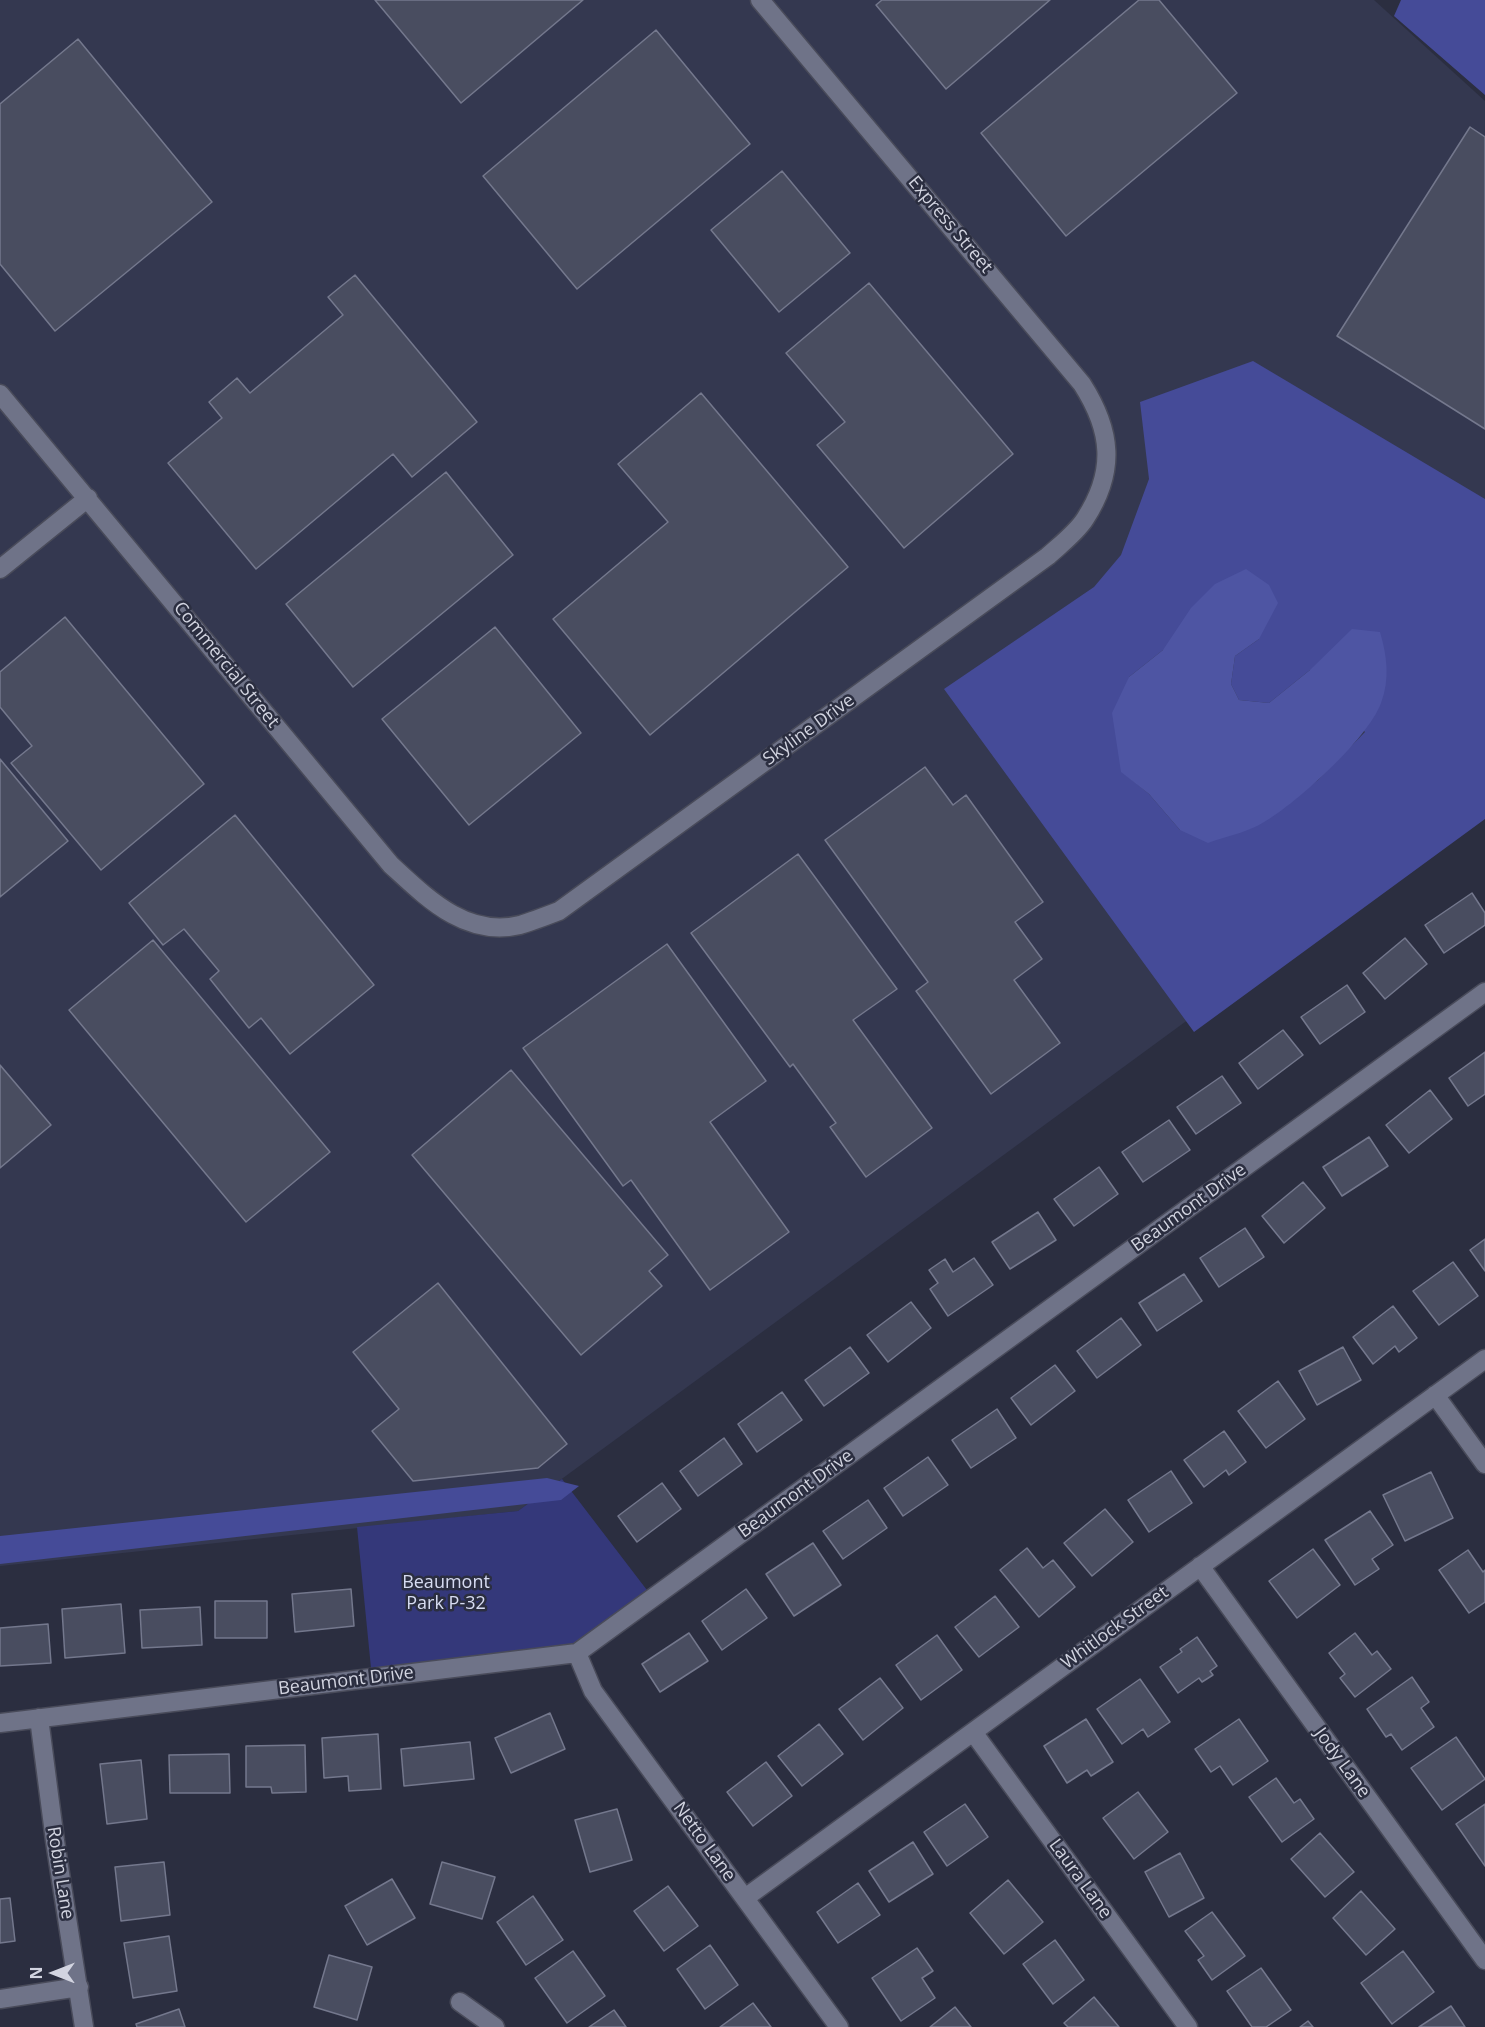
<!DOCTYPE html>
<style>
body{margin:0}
#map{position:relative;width:1485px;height:2027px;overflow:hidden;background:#2b2e40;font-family:"Open Sans",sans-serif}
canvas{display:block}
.north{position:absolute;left:24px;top:1943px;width:60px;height:60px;-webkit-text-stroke:4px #2b2e40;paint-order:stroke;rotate:270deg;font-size:16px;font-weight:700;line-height:24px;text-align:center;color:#d2d4e0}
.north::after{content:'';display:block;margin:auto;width:21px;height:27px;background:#d2d4e0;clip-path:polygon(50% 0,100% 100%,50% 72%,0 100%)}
</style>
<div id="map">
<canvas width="1485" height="2027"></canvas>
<div class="north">N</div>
</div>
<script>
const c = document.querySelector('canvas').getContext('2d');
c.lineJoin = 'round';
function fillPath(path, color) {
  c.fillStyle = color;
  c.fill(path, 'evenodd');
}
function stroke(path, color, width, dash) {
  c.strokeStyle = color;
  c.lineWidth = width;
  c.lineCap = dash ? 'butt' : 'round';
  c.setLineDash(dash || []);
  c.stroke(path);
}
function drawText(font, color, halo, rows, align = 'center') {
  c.font = font + ' "Open Sans",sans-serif';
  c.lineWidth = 5;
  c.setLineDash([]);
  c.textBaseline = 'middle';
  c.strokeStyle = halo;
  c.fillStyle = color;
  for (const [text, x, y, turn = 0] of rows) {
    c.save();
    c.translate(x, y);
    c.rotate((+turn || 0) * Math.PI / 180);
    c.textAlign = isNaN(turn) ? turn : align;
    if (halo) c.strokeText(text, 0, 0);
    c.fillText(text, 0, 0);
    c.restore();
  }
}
fillPath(new Path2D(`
 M 0,0 L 1374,0 L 1485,101 L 1485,802 L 518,1511 L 0,1566 Z`), '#343850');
fillPath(new Path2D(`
 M 562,1479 L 653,1598 L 577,1653 L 372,1678 L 357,1527 L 518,1511 Z`), '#34387a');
fillPath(new Path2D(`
 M 1401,0 L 1485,0 L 1485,95 L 1394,16 Z
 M 1253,361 L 1485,499 L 1485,819 L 1194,1032 L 944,689 L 1094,587 L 1121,555 L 1149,479 L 1140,402 ZM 1259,639 L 1235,656 L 1231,684 L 1239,700 L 1269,703 L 1310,670 L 1365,732 L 1318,780 L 1260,824 L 1180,830 L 1149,794 L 1121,771 L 1129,677 L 1163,650 Z
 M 547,1478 L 579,1486 L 561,1500 L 0,1564 L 0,1536 Z`), '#454b98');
fillPath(new Path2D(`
 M 1246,569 L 1269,585 L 1278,603 L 1259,639 L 1235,656 L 1231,684 L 1239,700 L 1269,703 L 1310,670 L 1352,629 L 1380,632 C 1387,656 1390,679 1381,703 C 1368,739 1293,807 1259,825 C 1244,833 1224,837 1208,843 L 1180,830 L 1149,794 L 1121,772 L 1112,713 L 1129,677 L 1163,650 L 1191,608 L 1215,584 Z`), '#4e55a3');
const building = new Path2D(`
 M 375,0 L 583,0 L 461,103 Z
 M 882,0 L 1050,0 L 946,89 L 876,5 Z
 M 1139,0 L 1159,0 L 1237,93 L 1066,236 L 981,133 Z
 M 656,30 L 750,144 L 577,289 L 483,176 Z
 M 78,39 L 212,202 L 55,331 L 0,264 L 0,104 Z
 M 1470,127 L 1485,137 L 1485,429 L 1337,336 Z
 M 782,171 L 850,253 L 779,312 L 711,230 Z
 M 355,275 L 477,422 L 412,477 L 393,454 L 256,569 L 168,463 L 222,418 L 209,402 L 237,378 L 250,393 L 343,315 L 328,297 Z
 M 869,283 L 1013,454 L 904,548 L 817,445 L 845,422 L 786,353 Z
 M 701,393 L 848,567 L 650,735 L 553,619 L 668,522 L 618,464 Z
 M 446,472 L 513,555 L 353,687 L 286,604 Z
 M 65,617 L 204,784 L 101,870 L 11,763 L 32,746 L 0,707 L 0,672 Z
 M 495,627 L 581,733 L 469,825 L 382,719 Z
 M 0,759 L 68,841 L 0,897 Z
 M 925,767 L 953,805 L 966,795 L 1043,902 L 1015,922 L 1042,959 L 1014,980 L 1060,1043 L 991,1094 L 916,991 L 928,982 L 825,840 Z
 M 235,815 L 374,985 L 290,1054 L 261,1018 L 249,1028 L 210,979 L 219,971 L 184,929 L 163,945 L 129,903 Z
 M 798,854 L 897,989 L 853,1020 L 932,1128 L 866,1177 L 830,1127 L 836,1123 L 793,1064 L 790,1067 L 691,933 Z
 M 1472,893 L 1485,913 L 1485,925 L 1444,953 L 1425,925 Z
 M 1405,938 L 1427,964 L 1385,999 L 1363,973 Z
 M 153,940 L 330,1152 L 246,1222 L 69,1010 Z
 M 667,944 L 766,1081 L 710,1122 L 789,1232 L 710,1290 L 631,1180 L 623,1186 L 523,1048 Z
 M 1347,985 L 1365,1012 L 1320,1044 L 1301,1017 Z
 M 1283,1030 L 1303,1055 L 1258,1089 L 1239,1063 Z
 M 1485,1052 L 1485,1094 L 1468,1106 L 1449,1078 Z
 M 0,1065 L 51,1125 L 0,1168 Z
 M 511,1070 L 668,1255 L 649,1271 L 662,1286 L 581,1355 L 412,1155 Z
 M 1222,1076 L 1241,1103 L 1196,1134 L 1177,1107 Z
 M 1430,1090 L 1452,1119 L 1409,1153 L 1386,1125 Z
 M 1169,1120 L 1190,1150 L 1143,1182 L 1122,1152 Z
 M 1369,1137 L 1388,1166 L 1342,1196 L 1323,1167 Z
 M 1099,1167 L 1118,1194 L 1074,1226 L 1054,1199 Z
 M 1303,1182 L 1325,1208 L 1284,1243 L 1262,1216 Z
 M 1038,1212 L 1056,1240 L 1010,1269 L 992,1242 Z
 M 1245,1228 L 1264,1257 L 1219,1287 L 1200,1258 Z
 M 1485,1239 L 1485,1271 L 1470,1250 Z
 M 974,1258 L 993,1285 L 948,1316 L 930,1289 L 938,1283 L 929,1270 L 945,1259 L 953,1272 Z
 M 1453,1262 L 1478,1296 L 1439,1325 L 1413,1291 Z
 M 1184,1274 L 1202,1301 L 1157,1331 L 1139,1303 Z
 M 438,1283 L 567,1444 L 538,1468 L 413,1481 L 372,1431 L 399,1409 L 353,1352 Z
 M 911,1302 L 931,1328 L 888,1362 L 867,1335 Z
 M 1393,1306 L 1417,1338 L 1399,1352 L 1395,1346 L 1373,1364 L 1353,1337 Z
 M 1121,1318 L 1141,1345 L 1097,1378 L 1077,1351 Z
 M 850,1347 L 869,1373 L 824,1406 L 805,1380 Z
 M 1343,1347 L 1361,1380 L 1317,1405 L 1299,1371 Z
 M 1055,1365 L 1075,1391 L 1031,1425 L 1011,1398 Z
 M 1278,1381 L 1305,1419 L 1266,1448 L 1238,1411 Z
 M 782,1392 L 802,1420 L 757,1452 L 738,1424 Z
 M 997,1409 L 1016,1438 L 971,1468 L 952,1440 Z
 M 1224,1431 L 1246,1462 L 1229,1475 L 1226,1470 L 1204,1487 L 1184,1460 Z
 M 724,1438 L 742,1464 L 698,1496 L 680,1471 Z
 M 928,1457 L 948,1485 L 903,1516 L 884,1488 Z
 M 1171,1471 L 1192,1503 L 1149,1532 L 1128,1500 Z
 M 1431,1472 L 1453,1518 L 1405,1541 L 1383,1495 Z
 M 662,1483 L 681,1509 L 637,1542 L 618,1516 Z
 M 868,1500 L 887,1528 L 843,1559 L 823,1531 Z
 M 1105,1509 L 1133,1542 L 1092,1576 L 1064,1543 Z
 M 1370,1511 L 1393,1545 L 1372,1559 L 1379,1569 L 1355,1585 L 1325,1540 Z
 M 813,1543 L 841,1585 L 794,1616 L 766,1574 Z
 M 1027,1548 L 1043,1568 L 1053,1560 L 1075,1587 L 1039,1617 L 1000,1570 Z
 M 1313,1549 L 1340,1585 L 1297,1618 L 1269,1581 Z
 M 1468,1550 L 1483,1572 L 1485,1570 L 1485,1602 L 1469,1613 L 1439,1570 Z
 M 351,1589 L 354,1626 L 295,1632 L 292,1594 Z
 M 746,1589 L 767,1618 L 722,1650 L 702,1621 Z
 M 995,1596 L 1019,1627 L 979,1657 L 955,1627 Z
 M 215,1601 L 267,1601 L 267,1638 L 215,1638 Z
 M 121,1604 L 125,1653 L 65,1658 L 62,1609 Z
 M 200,1607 L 202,1645 L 142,1648 L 140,1610 Z
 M 48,1624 L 51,1663 L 0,1666 L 0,1628 Z
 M 689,1633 L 708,1661 L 660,1692 L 642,1664 Z
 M 1355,1633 L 1372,1655 L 1377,1651 L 1391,1669 L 1355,1697 L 1340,1678 L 1345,1674 L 1329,1653 Z
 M 937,1635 L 962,1670 L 921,1700 L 896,1665 Z
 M 1197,1637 L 1217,1666 L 1210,1671 L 1213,1675 L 1202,1682 L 1199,1678 L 1178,1693 L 1160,1667 L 1182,1652 L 1180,1649 Z
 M 1412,1677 L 1429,1702 L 1421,1708 L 1434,1727 L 1402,1750 L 1391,1734 L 1386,1737 L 1367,1709 Z
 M 880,1678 L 903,1708 L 863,1740 L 839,1709 Z
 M 1140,1679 L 1170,1722 L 1148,1737 L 1143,1729 L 1122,1744 L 1097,1709 Z
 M 550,1713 L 565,1749 L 511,1773 L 495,1738 Z
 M 1086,1719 L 1113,1762 L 1091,1776 L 1087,1770 L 1067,1783 L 1044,1746 Z
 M 1239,1719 L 1268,1761 L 1233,1785 L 1220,1766 L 1211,1772 L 1195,1749 Z
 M 819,1724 L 843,1754 L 802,1786 L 778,1756 Z
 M 378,1734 L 381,1789 L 349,1791 L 348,1776 L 324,1778 L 322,1738 Z
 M 1456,1737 L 1485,1779 L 1442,1810 L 1411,1768 Z
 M 470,1742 L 474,1779 L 404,1786 L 401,1749 Z
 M 305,1745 L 306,1792 L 272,1793 L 271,1787 L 246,1787 L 246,1746 Z
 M 229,1754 L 230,1793 L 170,1793 L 169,1755 Z
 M 141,1760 L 147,1819 L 107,1824 L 100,1764 Z
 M 766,1762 L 792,1796 L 753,1826 L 727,1792 Z
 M 1276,1778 L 1294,1803 L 1300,1799 L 1314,1819 L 1282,1842 L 1249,1797 Z
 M 1138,1792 L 1168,1832 L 1134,1859 L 1103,1818 Z
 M 965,1804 L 988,1837 L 947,1866 L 924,1832 Z
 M 1485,1804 L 1485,1866 L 1456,1824 Z
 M 617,1809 L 632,1860 L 590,1872 L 575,1820 Z
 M 1320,1833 L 1354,1872 L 1325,1897 L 1291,1859 Z
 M 913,1842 L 933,1874 L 889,1902 L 869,1871 Z
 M 1180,1853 L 1204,1898 L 1169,1917 L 1145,1872 Z
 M 164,1862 L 170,1915 L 121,1921 L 115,1867 Z
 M 442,1862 L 495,1877 L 482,1919 L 430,1904 Z
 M 392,1879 L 415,1918 L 367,1945 L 345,1906 Z
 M 1008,1880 L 1043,1922 L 1004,1954 L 970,1913 Z
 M 858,1883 L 880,1915 L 838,1943 L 817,1912 Z
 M 668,1886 L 698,1926 L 664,1951 L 634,1911 Z
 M 1361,1891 L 1395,1929 L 1366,1955 L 1333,1918 Z
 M 533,1896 L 563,1940 L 526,1965 L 497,1922 Z
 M 10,1898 L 15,1941 L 0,1943 L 0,1899 Z
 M 1212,1912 L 1245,1956 L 1212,1980 L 1198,1960 L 1204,1956 L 1185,1931 Z
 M 169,1936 L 177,1991 L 133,1998 L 124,1943 Z
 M 1055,1940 L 1084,1980 L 1053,2004 L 1023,1964 Z
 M 710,1945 L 738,1985 L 705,2009 L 677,1969 Z
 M 917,1948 L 933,1971 L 922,1978 L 935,1998 L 901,2021 L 872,1978 Z
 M 573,1951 L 605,1996 L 567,2023 L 535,1978 Z
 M 1403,1951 L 1434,1992 L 1392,2024 L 1361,1983 Z
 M 329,1955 L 372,1967 L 357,2020 L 314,2007 Z
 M 1261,1968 L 1291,2010 L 1266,2027 L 1252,2027 L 1227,1991 Z
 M 1094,1997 L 1119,2027 L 1068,2027 L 1064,2023 Z
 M 753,2003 L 771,2027 L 720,2027 Z
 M 1451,2006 L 1465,2027 L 1419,2027 Z
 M 955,2007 L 971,2027 L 930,2027 Z
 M 179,2009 L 185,2027 L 137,2027 L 136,2024 Z
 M 614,2010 L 626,2027 L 589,2027 Z
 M 1308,2021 L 1313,2027 L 1300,2027 Z`);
fillPath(building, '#494d60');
stroke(building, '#74788d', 1.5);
const minor = new Path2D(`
 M 0,394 L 391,865 C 427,898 466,938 520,925 C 533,921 546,916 559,911 L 1048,556 C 1060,545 1076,533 1085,519 C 1116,471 1112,431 1082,384 L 760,0
 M 0,569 L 88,498
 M 1435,1395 L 1485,1464
 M 1200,1566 L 1485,1960
 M 577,1653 L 593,1691 L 839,2027
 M 39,1718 L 55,1841 L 84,2027
 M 0,1723 L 577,1653 L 1485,992
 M 973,1732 L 1188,2027
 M 745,1898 L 1485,1359
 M 0,1999 L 79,1987
 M 460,2002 L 495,2027`);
stroke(minor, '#494b5a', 21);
stroke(minor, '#6f7388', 18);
drawText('18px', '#d2d4e0', '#2b2e40', [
 ["Express Street",950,225,50],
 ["Commercial Street",226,665,51],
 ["Skyline Drive",809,730,-36],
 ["Beaumont Drive",1189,1208,-36],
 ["Beaumont Drive",796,1494,-36],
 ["Whitlock Street",1115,1628,-36],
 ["Beaumont Drive",346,1681,-7],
 ["Jody Lane",1342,1763,54],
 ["Netto Lane",704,1842,54],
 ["Robin Lane",60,1873,81],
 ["Laura Lane",1080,1879,54]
]);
drawText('18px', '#d7dcf2', '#2b2e40', [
 ["Beaumont",446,1583],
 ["Park P-32",446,1604]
]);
</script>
